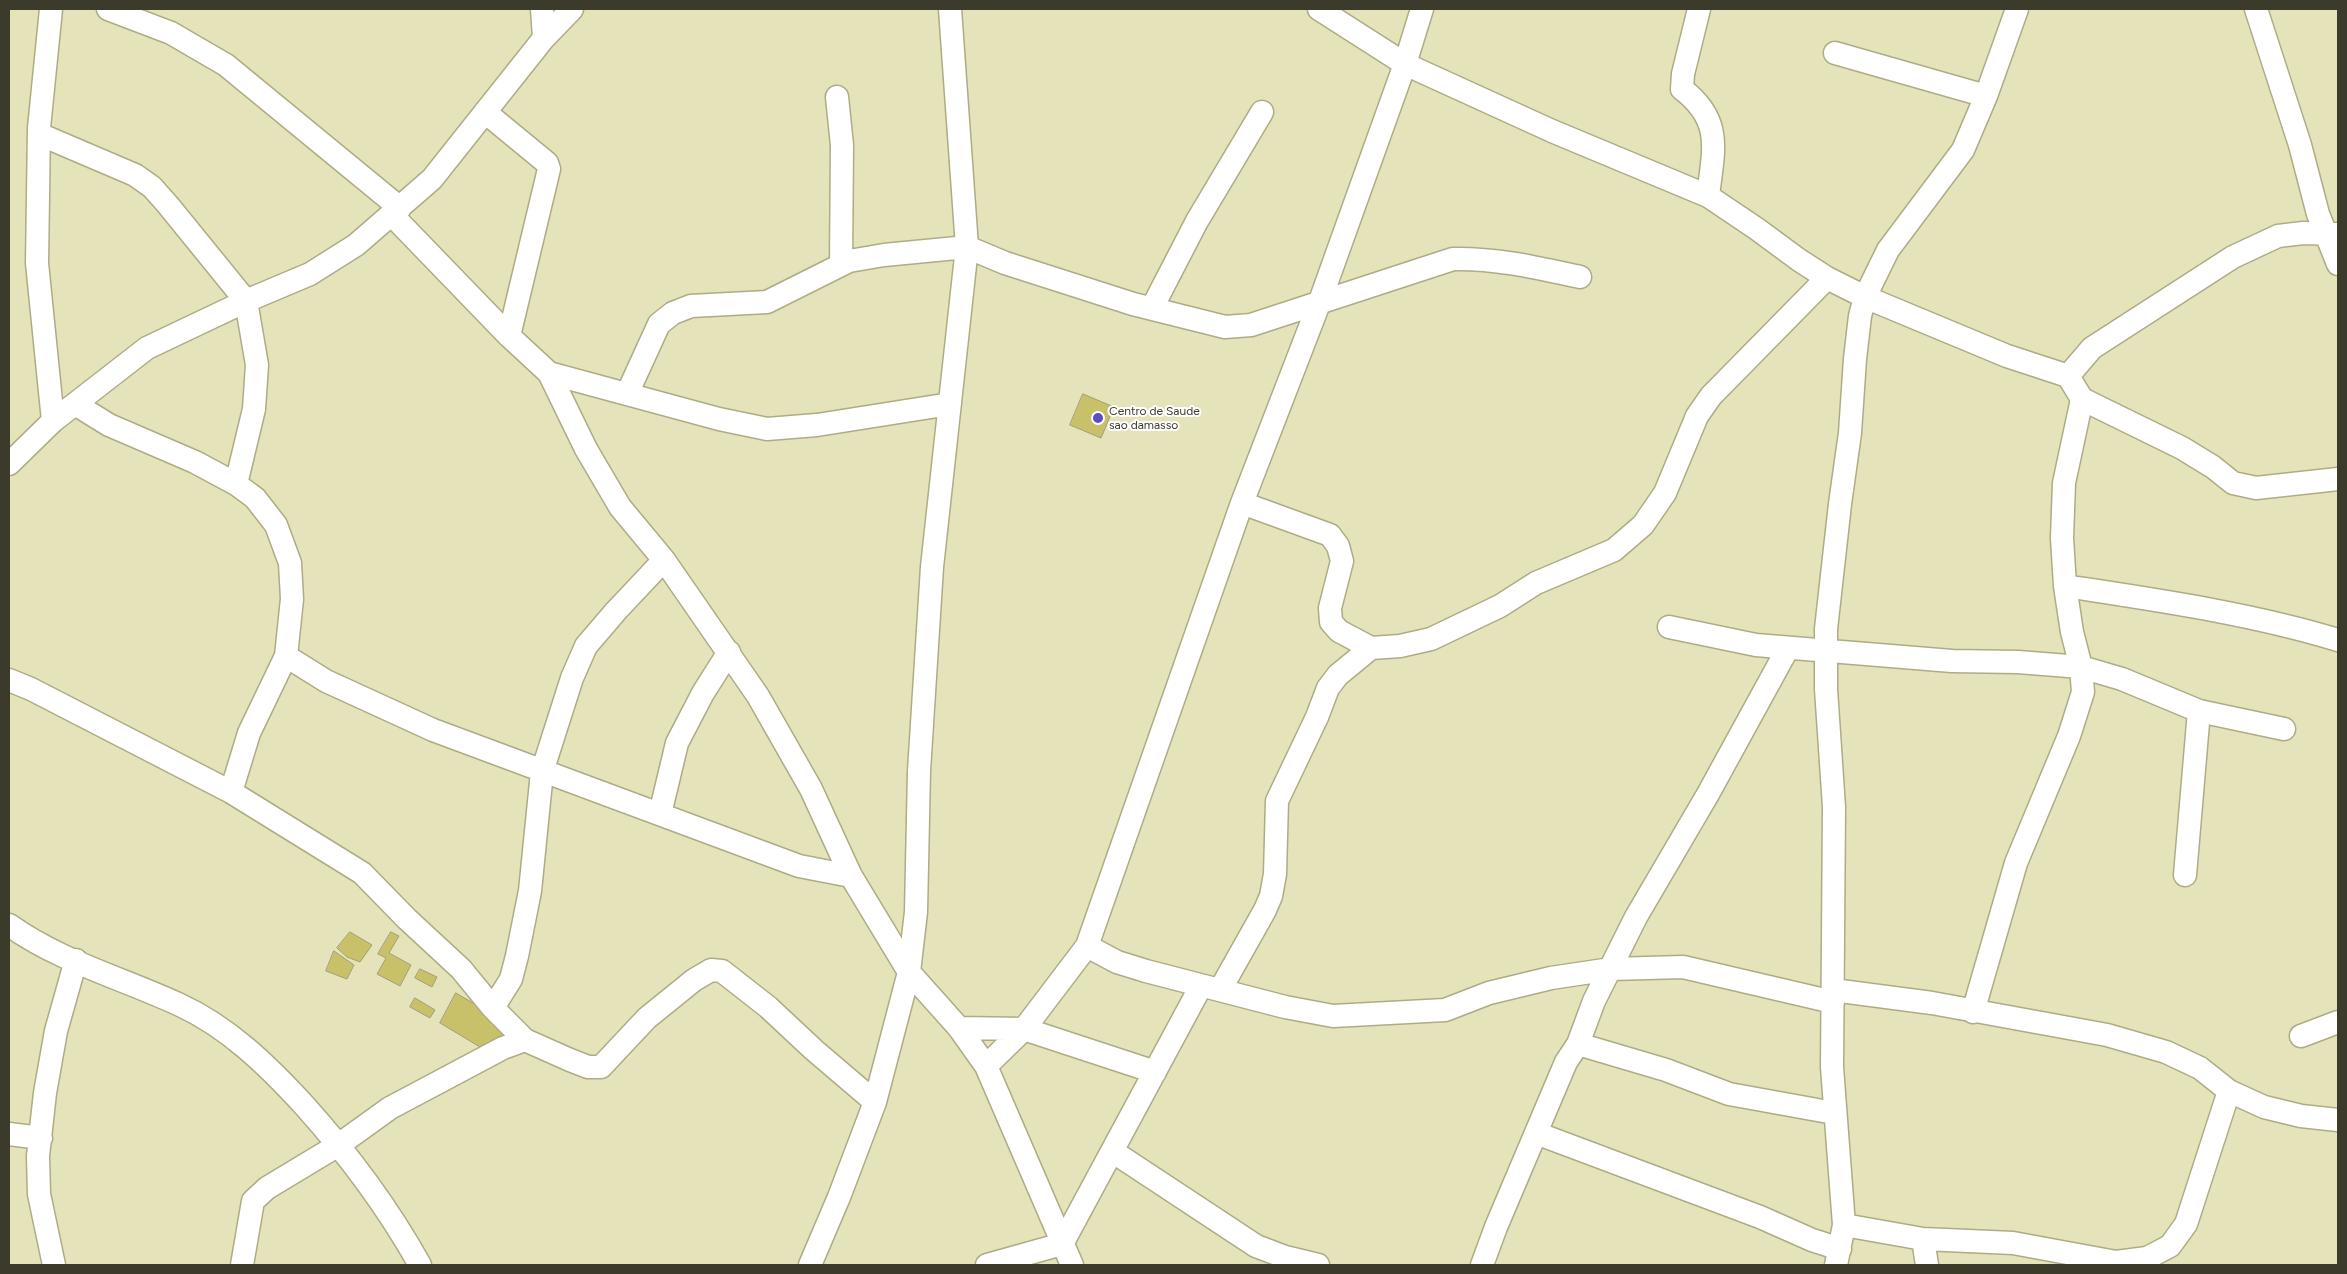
<!DOCTYPE html>
<style>
body{margin:0}
#map{position:relative;width:2347px;height:1274px;overflow:hidden;background:#e5e3ba;font-family:Figtree,sans-serif}
canvas{display:block}
.frame{position:absolute;inset:0;border:10px solid #3c3b2b;pointer-events:none}
</style>
<div id="map">
<canvas width="2347" height="1274"></canvas>
<div class="frame"></div>
</div>
<script>
const c = document.querySelector('canvas').getContext('2d');
c.lineJoin = 'round';
function fillPath(path, color) {
  c.fillStyle = color;
  c.fill(path, 'evenodd');
}
function stroke(path, color, width, dash) {
  c.strokeStyle = color;
  c.lineWidth = width;
  c.lineCap = dash ? 'butt' : 'round';
  c.setLineDash(dash || []);
  c.stroke(path);
}
function drawText(font, color, halo, rows, align = 'center') {
  c.font = font + ' Figtree,sans-serif';
  c.lineWidth = 4;
  c.setLineDash([]);
  c.textBaseline = 'middle';
  c.strokeStyle = halo;
  c.fillStyle = color;
  for (const [text, x, y, turn = 0] of rows) {
    c.save();
    c.translate(x, y);
    c.rotate((+turn || 0) * Math.PI / 180);
    c.textAlign = isNaN(turn) ? turn : align;
    if (halo) c.strokeText(text, 0, 0);
    c.fillText(text, 0, 0);
    c.restore();
  }
}
const building = new Path2D(`
 M 1083,394 L 1114,407 L 1101,438 L 1070,425 Z
 M 350,932 L 372,945 L 360,962 L 347,957 L 337,948 Z
 M 391,932 L 399,936 L 389,953 L 411,965 L 400,986 L 377,974 L 386,958 L 378,954 Z
 M 334,951 L 354,965 L 347,979 L 326,971 Z
 M 420,969 L 437,977 L 432,987 L 415,978 Z
 M 456,993 L 478,1006 L 504,1033 L 490,1053 L 440,1023 Z
 M 415,998 L 435,1010 L 430,1018 L 410,1007 Z`);
fillPath(building, '#c8c169');
stroke(building, '#a19e78', 1);
const minor = new Path2D(`
 M 51,9 L 39,128 L 37,263 L 53,421
 M 108,9 L 171,33 L 226,65 L 400,208
 M 542,9 L 544,38
 M 1319,9 L 1405,64 L 1552,131 L 1708,196 L 1757,229 L 1799,260 L 1827,278 L 1865,297 L 2007,356 L 2068,376 L 2082,399 L 2182,448 L 2213,467 L 2233,483 L 2256,488 L 2338,479
 M 1699,9 L 1683,74 L 1682,89 C 1724,121 1713,151 1708,196
 M 2256,9 L 2300,145 L 2318,214 L 2338,264
 M 1835,53 L 1986,96
 M 837,97 L 842,145 L 841,265
 M 485,112 L 547,163 L 549,169 L 509,336
 M 39,134 L 135,175 L 152,187 L 168,205 L 246,301 L 257,365 L 254,409 L 236,484
 M 392,215 L 509,336 L 549,373 L 586,449 L 620,507 L 664,560 L 758,696 L 811,789 L 851,876 L 909,972 L 959,1028 L 986,1066 L 1072,1265
 M 1152,308 L 1197,221 L 1262,112
 M 549,373 L 719,419 L 767,429 L 817,425 L 950,404
 M 2068,376 L 2092,348 L 2233,257 L 2278,236 L 2303,233 L 2338,234
 M 627,394 L 659,324 L 673,313 L 691,306 L 767,302 L 849,261 L 884,255 L 967,247 L 1005,263 L 1133,304 L 1225,327 L 1251,325 L 1453,259 C 1496,258 1538,268 1580,277
 M 75,404 L 109,425 L 195,462 L 236,484 L 255,498 L 276,525 L 290,563 L 292,599 L 286,656 L 249,733 L 231,792
 M 9,464 L 53,421 L 147,348 L 246,301 L 310,274 L 356,245 L 432,179 L 544,38 L 572,9
 M 1242,503 L 1330,535 L 1338,546 L 1342,561 L 1330,608 L 1331,622 L 1339,631 L 1371,648 L 1400,646 L 1431,639 L 1500,606 L 1536,583 L 1614,550 L 1643,525 L 1665,493 L 1697,416 L 1711,396 L 1827,278
 M 2065,586 C 2156,600 2249,613 2338,640
 M 1669,627 L 1756,645 L 1952,661 L 2018,662 L 2081,667 L 2122,679 L 2199,711 L 2284,729
 M 286,656 L 326,681 L 433,730 L 799,866 L 851,876
 M 9,680 L 31,689 L 231,792 L 362,873 L 407,919 L 461,969 L 493,1008 L 525,1040 L 570,1060 L 588,1067 L 601,1067 L 647,1018 L 694,980 L 711,970 L 722,971 L 768,1007 L 814,1050 L 875,1102
 M 660,814 L 677,743 L 703,693 L 729,652
 M 2185,875 L 2199,711
 M 9,925 C 59,961 124,979 180,1005 C 228,1027 267,1065 303,1104 C 348,1154 387,1206 420,1265
 M 1087,946 L 1117,962 L 1146,971 L 1285,1007 L 1333,1016 L 1445,1010 L 1489,993 L 1551,978 L 1611,969 L 1683,967 L 1833,1002
 M 1220,990 L 1265,910 L 1271,896 L 1275,874 L 1277,801 L 1317,717 L 1328,688 L 1338,675 L 1371,648
 M 1833,990 L 1932,1003 L 2107,1035 L 2166,1052 L 2200,1068 L 2229,1091 L 2264,1107 L 2301,1116 L 2338,1120
 M 493,1008 L 511,979 L 517,956 L 530,891 L 542,772 L 572,678 L 586,646 L 616,611 L 664,560
 M 1973,1012 L 2016,863 L 2069,736 L 2083,692 L 2081,667 L 2072,632 L 2065,586 L 2062,538 L 2064,483 L 2082,399
 M 959,1028 L 1024,1029 L 1155,1072
 M 2301,1036 L 2338,1022
 M 1578,1044 L 1666,1070 L 1729,1094 L 1834,1113
 M 986,1066 L 1024,1029 L 1087,946 L 1242,503 L 1320,301 L 1405,64 L 1422,9
 M 1536,1133 L 1760,1217 L 1812,1240 L 1840,1249
 M 9,1134 L 41,1138
 M 1112,1151 L 1256,1246 L 1285,1257 L 1318,1265
 M 1844,1225 L 1923,1239 L 2013,1243 L 2116,1262 L 2147,1258 L 2170,1246 L 2186,1224 L 2229,1091
 M 1923,1239 L 1927,1265
 M 54,1265 L 39,1194 L 38,1156 L 45,1093 L 56,1031 L 76,960
 M 242,1265 L 253,1201 L 267,1188 L 340,1144 L 390,1108 L 503,1048 L 525,1040
 M 810,1265 L 839,1197 L 875,1102 L 909,972 L 916,912 L 919,771 L 932,567 L 967,247 L 950,9
 M 987,1265 L 1062,1244 L 1201,986
 M 1482,1265 L 1496,1227 L 1566,1062 L 1578,1044 L 1594,1001 L 1636,917 L 1708,794 L 1788,648
 M 1836,1265 L 1844,1225 L 1832,1067 L 1834,807 L 1826,689 L 1826,629 L 1840,504 L 1850,433 L 1855,359 L 1860,316 L 1865,297 L 1888,250 L 1963,150 L 1986,96 L 2017,9`);
stroke(minor, '#aeac85', 25);
stroke(minor, '#fff', 22);
for (const [x, y, r, color] of [
 [1098,418,6,"#5e4cc5"]
]) {
  const dot = new Path2D();
  dot.arc(x, y, r, 0, 2 * Math.PI);
  c.fillStyle = color;
  c.fill(dot);
  stroke(dot, '#fff', 2);
}
drawText('12px', '#3c3b2b', '#fff', [
 ["Centro de Saude",1109,411],
 ["sao damasso",1109,425]
], 'left');
</script>
